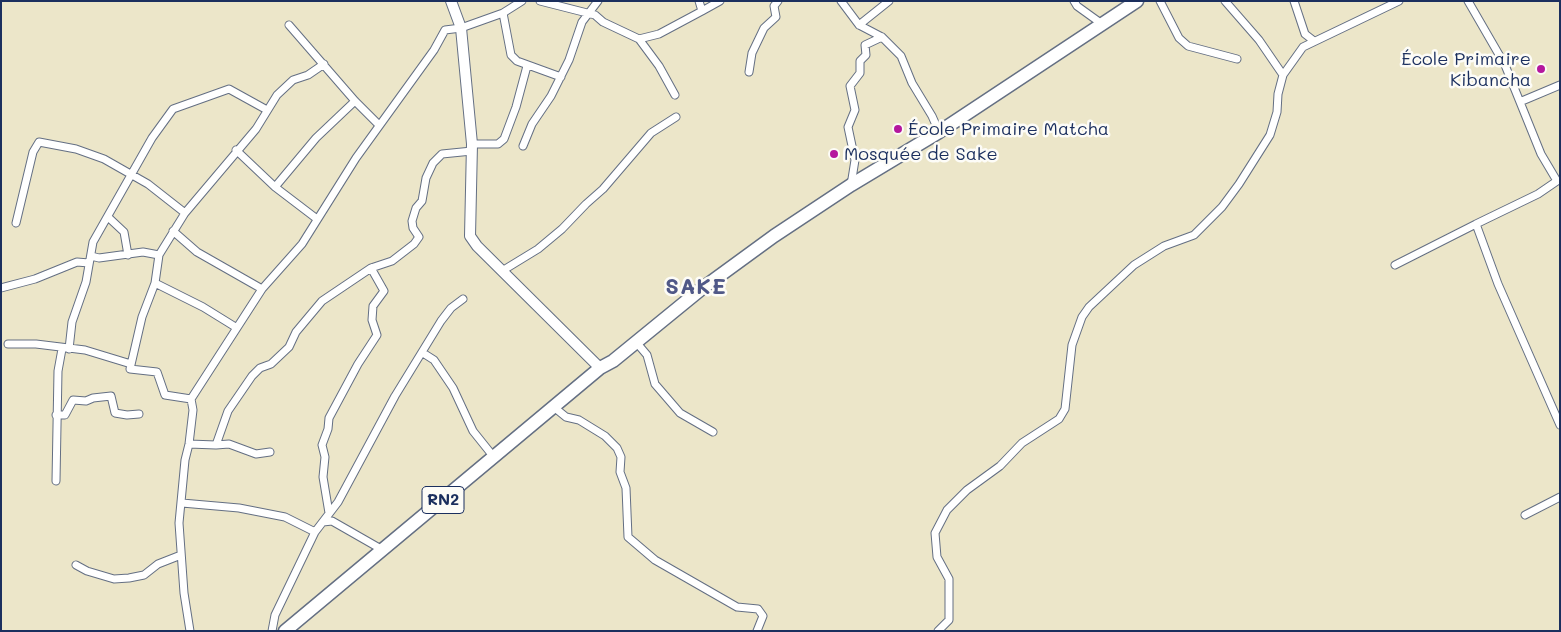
<!DOCTYPE html>
<meta charset="utf-8">
<style>
body{margin:0}
#map{position:relative;width:1561px;height:632px;overflow:hidden;background:#ece6c9;font-family:Mali,sans-serif}
canvas{display:block}
.frame{position:absolute;inset:0;border:2px solid #1b2f5e;pointer-events:none}
</style>
<div id="map">
<canvas width="1561" height="632"></canvas>
<div class="frame"></div>
</div>
<script>
const ctx = document.querySelector('canvas').getContext('2d');
ctx.lineJoin = 'round';
const shape = rows => new Path2D(rows.map(r => 'M' + r).join(''));
function strokePath(path, color, width, dash) { ctx.strokeStyle = color; ctx.lineWidth = width; ctx.lineCap = dash ? 'butt' : 'round'; ctx.setLineDash(dash || []); ctx.stroke(path); }
function drawText(font, color, halo, rows, align = 'center') {
  ctx.font = font + ' Mali,sans-serif'; ctx.lineWidth = 5; ctx.setLineDash([]); ctx.textBaseline = 'middle'; ctx.strokeStyle = halo; ctx.fillStyle = color; for (const [text, x, y, turn = 0] of rows) {
    ctx.save(); ctx.translate(x, y); ctx.rotate((+turn || 0) * Math.PI / 180); ctx.textAlign = isNaN(turn) ? turn : align; if (halo) ctx.strokeText(text, 0, 0); ctx.fillText(text, 0, 0); ctx.restore();
  }
}
const street = shape([
 [540,1,595,15,603,22,639,39,659,66,675,95],
 [841,1,859,25,882,37,901,56,912,83,932,116,939,132],
 [1074,1,1077,6,1102,24],
 [1160,1,1179,38,1188,46,1237,59],
 [1294,1,1305,34,1314,41],
 [1468,1,1505,65,1541,154,1557,181,1538,194,1476,224,1498,284,1560,425],
 [702,11,720,1],
 [503,13,511,55,517,61,561,77],
 [289,25,355,101,379,125],
 [859,25,889,1],
 [639,39,659,34,702,11,699,1],
 [749,72,752,53,764,28,776,17,774,6,778,1],
 [1283,75,1303,47,1399,1],
 [1522,101,1560,85],
 [472,144,498,144,504,139,516,107,527,66],
 [523,146,532,124,551,96,569,60,582,22,598,1],
 [236,150,275,187,317,219],
 [851,185,855,160,848,127,855,110,850,86,860,73,860,61,866,55,865,45,882,37],
 [275,187,316,138,355,101],
 [108,217,124,232,128,255],
 [16,223,33,152,39,142,76,149,104,159,148,184,185,213],
 [173,231,197,252,262,289],
 [91,256,99,258,143,252,159,255],
 [1395,265,1476,224],
 [502,271,538,249,562,229,586,204,603,189,651,133,676,117],
 [155,283,203,307,237,328],
 [1,288,35,279,77,262,89,263],
 [636,342,647,355,655,384,680,413,713,432],
 [8,344,36,344,85,350,131,364],
 [69,349,72,322,86,282,93,242,152,138,173,109,229,89,267,110],
 [423,353,434,360,453,388,473,431,493,456,496,456],
 [191,399,165,395,157,372,130,369,142,317,155,283,159,255,185,213,256,129,277,95,293,80,308,75,324,64],
 [555,408,566,417,579,420,605,436,617,448,621,457,620,472,626,488,628,537,655,560,737,607,758,609,763,616,757,631],
 [56,415,65,415,73,400,86,401,93,398,111,396,115,413,127,415,139,414],
 [189,444,216,445,228,411,252,376,260,368,271,364,289,347,296,332,322,301,371,268,392,261,414,244,419,237,413,228,412,221,416,208,422,201,426,178,433,163,442,154,472,151],
 [216,445,229,444,256,454,270,452],
 [56,481,58,371,62,349],
 [182,503,239,508,285,517,315,532],
 [329,513,323,477,325,457,322,445,328,429,329,418,358,364,377,335,372,320,373,306,384,291,371,268],
 [1525,515,1560,497],
 [323,522,332,521,381,549],
 [76,565,87,571,114,579,129,578,144,575,158,564,181,555],
 [190,631,184,593,179,523,185,460,189,444,193,410,191,399,262,289,302,244,356,158,434,50,445,30,461,28,503,13,522,1],
 [272,631,275,615,315,532,338,502,395,396,441,321,451,308,463,299],
 [938,631,949,620,949,579,937,557,935,533,947,510,967,490,1000,466,1022,443,1059,419,1065,409,1072,345,1082,317,1089,307,1134,265,1164,246,1194,235,1222,207,1239,184,1270,135,1277,112,1278,94,1283,75,1259,40,1225,1]
]);
const secondary = shape([
 [451,1,461,28,472,144,470,236,477,246,600,368]
]);
const highway = shape([
 [285,631,600,368,613,361,700,290,774,236,851,185,939,132,1137,1]
]);
const markers = [
 [1541,69,5,"#b5179e"],
 [898,129,5,"#b5179e"],
 [834,154,5,"#b5179e"]
];
const shields = [
 [443,500,42]
];
const shieldNames = [
 ["RN2",443,500]
];
const poiNames = [
 ["École Primaire",1531,59,"right"],
 ["Kibancha",1531,80,"right"],
 ["École Primaire Matcha",908,129],
 ["Mosquée de Sake",844,154]
];
const districtNames = [
 ["SAKE",696,287]
];
strokePath(street, '#646f83', 9);
strokePath(secondary, '#646f83', 12);
strokePath(highway, '#646f83', 15);
strokePath(street, '#fff', 7);
strokePath(secondary, '#fff', 10);
strokePath(highway, '#fff', 12);
for (const [x, y, r, color] of markers) { const dot = new Path2D(); dot.arc(x, y, r, 0, 2 * Math.PI); ctx.fillStyle = color; ctx.fill(dot); strokePath(dot, '#fdfcf7', 2); }
for (const [x, y, w] of shields) { const box = new Path2D(); box.roundRect(x - w / 2, y - 13.5, w, 27, 4); ctx.fillStyle = '#fdfcf7'; ctx.fill(box); strokePath(box, '#1b2f5e', 1); }
drawText('bold 16px', '#1b2f5e', null, shieldNames);
drawText('18px', '#1b2f5e', '#fdfcf7', poiNames, 'left');
ctx.letterSpacing = '1px';
drawText('bold 22px', '#505887', '#fdfcf7', districtNames);
ctx.letterSpacing = '0px';
</script>
